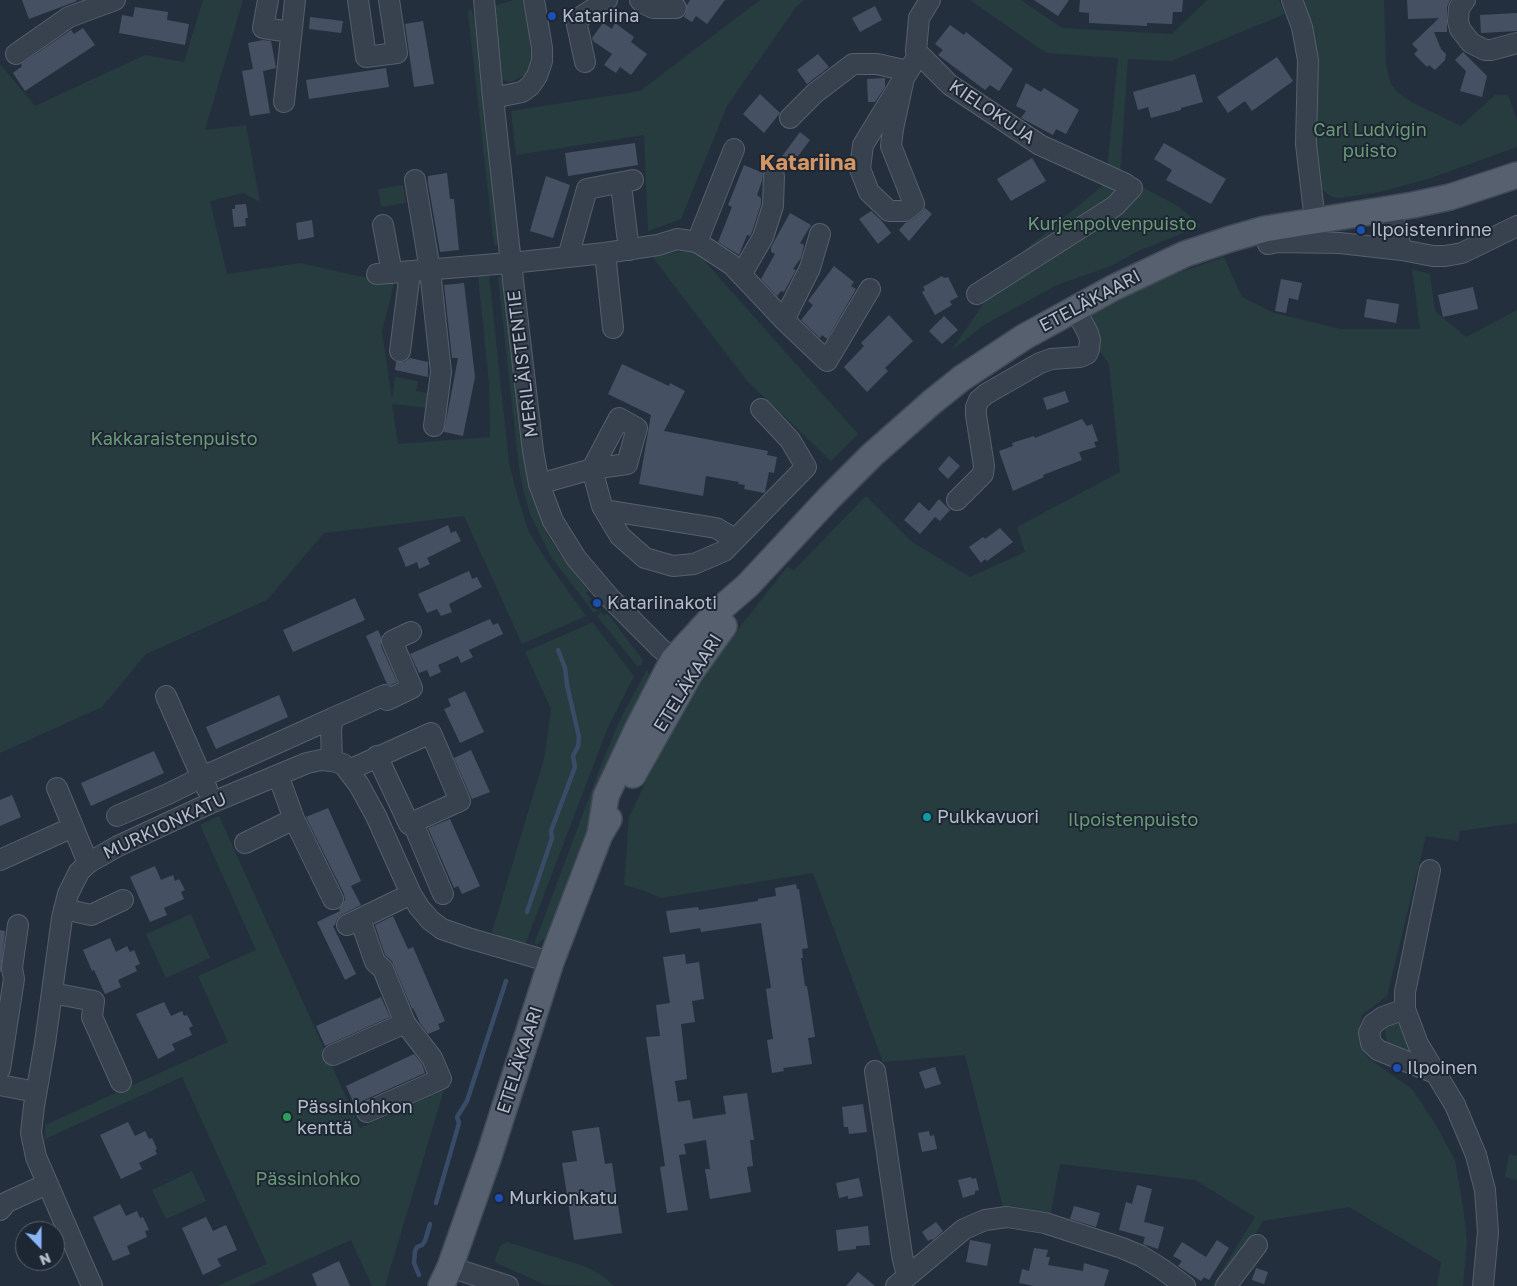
<!DOCTYPE html>
<meta charset="utf-8">
<style>
body{margin:0}
#map{position:relative;width:1517px;height:1286px;overflow:hidden;background:#242f3e;font-family:"Golos Text",sans-serif}
canvas{display:block}
.north{position:absolute;left:15px;top:1221px;width:50px;height:50px;box-sizing:border-box;background:#1d2633;border:1px solid #59626f;border-radius:50%;rotate:158deg;font-size:14px;font-weight:700;line-height:20px;text-align:center;color:#b4bcc9}
.north::after{content:'';display:block;margin:auto;width:18px;height:22px;background:#8ab4f8;clip-path:polygon(50% 0,100% 100%,50% 72%,0 100%)}
</style>
<div id="map">
<canvas width="1517" height="1286"></canvas>
<div class="north">N</div>
</div>
<script>
const ctx = document.querySelector('canvas').getContext('2d');
ctx.lineJoin = 'round';
function fill(path, color) { ctx.fillStyle = color; ctx.fill(path, 'evenodd'); }
const shape = rows => new Path2D(rows.map(r => 'M' + r).join(''));
function strokePath(path, color, width, dash) { ctx.strokeStyle = color; ctx.lineWidth = width; ctx.lineCap = dash ? 'butt' : 'round'; ctx.setLineDash(dash || []); ctx.stroke(path); }
function drawText(font, color, halo, rows, align = 'center') {
  ctx.font = font + ' "Golos Text",sans-serif'; ctx.lineWidth = 4; ctx.setLineDash([]); ctx.textBaseline = 'middle'; ctx.strokeStyle = halo; ctx.fillStyle = color; for (const [text, x, y, turn = 0] of rows) {
    ctx.save(); ctx.translate(x, y); ctx.rotate((+turn || 0) * Math.PI / 180); ctx.textAlign = isNaN(turn) ? turn : align; if (halo) ctx.strokeText(text, 0, 0); ctx.fillText(text, 0, 0); ctx.restore();
  }
}
const green = shape([
 [203,0,243,0,205,130,246,125,260,202,243,193,210,201,227,274,300,263,394,284,382,332,392,399,395,377,418,381,416,391,433,394,429,408,392,404,398,444,490,437,489,383,478,276,486,272,489,274,509,463,518,498,529,532,546,560,586,616,522,644,464,516,324,533,267,600,146,654,102,707,0,753,0,64,35,106,145,55,184,62],
 [513,0,522,0,525,8,529,32,531,60,530,69,525,75,511,82,499,79,491,7],
 [760,0,804,0,796,7,727,106,681,219,648,231,644,135,516,155,511,111,640,91],
 [970,0,1021,0,1062,28,1172,34,1207,0,1279,0,1285,14,1171,61,1128,59,1120,176,1107,170,1118,58,1046,53],
 [1302,0,1384,0,1386,65,1391,84,1397,92,1411,102,1461,126,1495,95,1508,95,1517,120,1517,147,1428,179,1380,192,1339,198,1333,197,1327,194,1322,189,1320,183,1316,146,1313,33,1308,15],
 [471,8,477,28,502,244,494,245,468,12],
 [1107,182,1137,184,1179,207,1201,226,1138,251,1111,266,1057,285,984,325,951,351,1014,259],
 [403,185,406,203,381,207,378,189],
 [695,250,858,434,831,461,747,381,651,255],
 [1224,257,1242,297,1274,313,1341,329,1420,329,1412,269,1430,274,1435,311,1466,337,1517,310,1517,823,1460,831,1458,841,1426,836,1387,996,1362,1015,1359,1033,1365,1052,1368,1058,1413,1090,1436,1125,1455,1160,1463,1206,1467,1241,1463,1286,1437,1286,1441,1262,1349,1207,1263,1221,1223,1286,1212,1286,1255,1217,1195,1180,1060,1164,1050,1217,1004,1211,965,1055,883,1062,813,873,661,898,645,891,624,885,629,817,656,760,683,710,714,660,787,567,794,570,866,496,912,542,970,577,1025,552,1017,527,1120,472,1109,364,1096,346,1089,314,1175,274],
 [499,276,504,282,532,491,547,534,559,553,589,591,586,593,591,599,588,602,595,609,597,607,599,609,594,613,551,557,530,514,524,493,519,468,498,278],
 [601,612,604,616,607,613,643,660,641,665,637,666,597,616],
 [591,623,593,623,634,676,608,727,526,942,521,947,492,932,544,759,551,709,525,652],
 [647,669,649,675,650,685,552,933,536,945,535,942,600,768,618,724],
 [219,816,360,1128,444,1090,385,1286,372,1286,351,1240,249,1286,217,1286,267,1264,182,1077,45,1139,45,1125,228,1042,198,976,256,950,200,825],
 [191,914,210,958,166,978,146,934],
 [1396,1022,1400,1023,1416,1057,1390,1044,1387,1041,1385,1034,1386,1027],
 [1509,1154,1517,1156,1517,1180,1505,1177],
 [192,1171,206,1201,166,1219,152,1190],
 [507,1242,587,1267,603,1276,614,1286,546,1285,496,1263,495,1259,500,1246]
]);
const stream = shape([
 [527,912,552,838,551,831,575,767,573,756,578,746,579,737,567,685,565,668,558,650],
 [436,1203,459,1123,457,1117,467,1101,506,981],
 [419,1275,414,1263,415,1251,417,1247,422,1245,425,1241,430,1224]
]);
const building = shape([
 [22,0,76,0,77,1,29,19],
 [690,0,725,0,707,24,696,16,692,22,684,17,686,13,687,5],
 [1034,0,1069,0,1058,16],
 [1080,0,1183,0,1182,12,1173,12,1172,24,1147,23,1147,26,1089,23,1089,13,1079,12],
 [1407,0,1450,0,1447,7,1447,32,1434,32,1441,49,1446,54,1445,60,1435,70,1429,65,1427,67,1414,54,1418,50,1412,44,1439,18,1408,19],
 [875,6,882,20,860,32,852,18],
 [135,7,168,12,167,20,189,24,185,45,119,33,122,15,133,17],
 [1517,13,1517,31,1481,33,1480,15],
 [310,17,343,21,341,33,309,29],
 [423,21,434,84,414,87,405,24],
 [603,23,612,29,615,23,634,37,631,42,647,54,631,75,620,67,616,73,604,65,612,54,593,41,592,38],
 [950,25,964,35,966,32,1013,69,999,91,990,85,985,90,938,55,943,50,935,44],
 [83,28,95,45,25,91,13,73,22,66,21,64,71,30,74,34],
 [263,40,271,41,276,68,263,71,270,113,250,116,242,71,253,69,248,43],
 [1463,52,1487,76,1482,97,1460,91,1466,71,1455,60],
 [818,54,829,67,807,84,797,70],
 [1277,57,1293,81,1252,111,1245,101,1228,113,1217,97],
 [386,68,389,87,309,99,306,80],
 [1195,74,1203,102,1181,108,1181,110,1151,118,1148,107,1138,110,1133,92],
 [885,78,885,87,875,102,868,102,867,79],
 [1026,83,1041,92,1044,88,1079,110,1066,134,1056,129,1053,135,1021,118,1026,111,1016,106],
 [760,94,780,113,764,133,743,114],
 [800,132,810,140,787,171,777,163],
 [635,143,638,165,568,176,565,153],
 [1164,143,1226,179,1211,204,1166,180,1172,170,1154,159],
 [1032,158,1046,181,1011,201,997,179],
 [744,165,763,173,762,181,757,195,761,198,761,204,752,232,750,236,747,235,739,255,718,242,732,207,728,205],
 [447,173,450,199,454,199,459,250,440,252,428,183,428,176],
 [546,176,570,185,553,238,530,231],
 [246,204,248,218,245,218,246,226,234,227,232,209,235,209,235,205],
 [925,208,932,214,909,241,899,230,905,223,912,220,921,213],
 [871,211,881,220,891,233,878,244,859,219],
 [790,213,811,225,800,243,804,245,801,258,793,269,796,270,784,292,781,291,777,296,761,279,775,254,771,252,771,247],
 [312,220,314,237,298,240,296,223],
 [834,266,854,282,851,286,856,289,827,339,822,335,820,338,801,320,813,305,808,301],
 [942,276,944,278,948,277,958,297,950,301,952,305,935,315,922,292,925,290,923,287],
 [1281,279,1302,283,1298,300,1289,298,1286,313,1275,311],
 [464,283,475,377,463,436,444,432,458,358,452,358,444,285],
 [1473,287,1478,309,1443,317,1438,295],
 [1367,299,1399,304,1396,323,1364,317],
 [889,315,913,341,885,368,888,371,867,392,844,367,864,346,861,343],
 [944,316,958,330,942,344,929,331],
 [410,358,428,362,428,377,395,370,396,362,404,362],
 [622,364,669,386,670,383,685,391,664,431,768,451,767,455,777,457,774,473,769,472,765,492,764,493,744,489,745,485,738,484,739,482,706,476,703,496,639,484,651,415,608,394],
 [1065,391,1069,402,1047,410,1043,398],
 [1082,419,1087,426,1092,424,1098,441,1094,442,1096,447,1079,452,1082,460,1043,475,1044,477,1013,491,999,451,1013,446,1012,443,1034,436,1035,438],
 [949,456,960,466,948,479,938,469],
 [939,499,950,510,940,521,935,517,920,534,904,520,919,502,929,511],
 [448,525,451,533,456,531,461,541,427,558,430,564,419,569,417,562,406,567,398,548],
 [1000,528,1013,542,987,561,985,559,981,563,969,547,983,537,985,539],
 [469,571,472,579,477,577,482,587,449,604,452,612,441,616,437,609,427,613,418,594],
 [355,598,365,620,293,652,283,630],
 [490,619,493,625,498,623,503,634,469,650,473,657,461,663,458,656,438,665,441,672,430,677,427,670,419,673,410,654],
 [378,630,381,637,381,646,397,682,391,685,387,684,366,636],
 [465,691,484,732,460,743,444,709,451,706,448,699],
 [279,695,288,717,216,749,206,727],
 [471,750,490,792,472,799,454,758],
 [154,751,164,773,91,806,81,783],
 [12,795,21,817,0,826,0,800],
 [328,808,361,881,351,886,361,905,341,915,337,919,335,925,333,926,356,974,345,980,317,922,340,911,339,909,345,900,344,894,306,817],
 [450,819,480,886,462,894,458,886,454,888,428,828],
 [155,866,161,880,173,875,175,881,179,879,185,890,181,892,184,899,164,908,167,915,150,922,130,877],
 [796,884,797,889,799,889,808,948,802,949,803,958,801,958,805,986,807,986,815,1037,808,1038,812,1064,783,1068,784,1071,772,1073,767,1040,773,1039,766,989,771,988,761,923,701,932,700,928,670,933,666,911,698,907,699,910,758,901,758,899,776,896,775,888],
 [393,916,408,949,413,947,445,1021,438,1024,440,1029,428,1034,420,1023,413,1008,412,1009,392,961,385,955,375,925],
 [0,930,5,931,1,972,0,972],
 [110,938,116,952,127,946,130,952,134,950,140,964,135,966,137,971,118,980,121,987,105,994,94,970,92,971,83,950],
 [685,954,686,964,699,962,704,999,692,1001,695,1022,681,1024,687,1079,675,1081,678,1102,690,1100,693,1119,726,1114,723,1096,747,1093,754,1140,750,1140,753,1166,747,1167,751,1192,710,1199,705,1169,710,1169,706,1140,684,1144,686,1154,679,1155,688,1210,667,1213,660,1167,665,1166,646,1037,660,1036,656,1005,670,1003,663,957],
 [381,997,390,1017,325,1046,316,1026],
 [164,1002,171,1016,182,1011,184,1016,187,1015,193,1026,189,1028,192,1035,172,1044,175,1050,158,1059,136,1014],
 [414,1054,422,1064,425,1073,362,1101,356,1108,346,1086],
 [935,1067,941,1084,925,1089,919,1072],
 [863,1104,867,1132,849,1134,848,1127,844,1127,842,1107],
 [128,1122,135,1136,145,1131,149,1139,152,1138,157,1149,155,1150,157,1154,139,1163,142,1169,121,1179,100,1135],
 [599,1127,605,1164,612,1163,622,1233,574,1240,562,1163,577,1161,572,1131],
 [929,1131,930,1136,934,1135,937,1149,922,1152,918,1133],
 [971,1177,972,1179,976,1178,979,1190,975,1191,975,1194,963,1198,958,1180],
 [859,1178,863,1196,848,1199,848,1196,839,1198,836,1183],
 [1137,1185,1152,1189,1144,1222,1164,1227,1158,1249,1143,1244,1145,1237,1119,1230,1126,1202,1132,1204],
 [120,1204,126,1216,137,1211,140,1218,143,1217,149,1230,145,1231,147,1237,127,1246,130,1254,113,1261,93,1217],
 [1074,1206,1100,1213,1096,1227,1070,1219],
 [206,1217,213,1231,226,1225,237,1250,217,1259,221,1266,203,1275,182,1228],
 [936,1222,943,1231,933,1240,932,1239,928,1241,922,1232],
 [868,1226,870,1245,856,1246,856,1249,838,1251,836,1230],
 [970,1240,991,1244,987,1266,966,1262],
 [1217,1240,1229,1248,1209,1280,1204,1277,1201,1281,1178,1266,1182,1261,1173,1256,1182,1242,1206,1257],
 [1034,1248,1048,1250,1046,1257,1050,1257,1048,1265,1083,1271,1084,1263,1109,1270,1104,1286,1034,1286,1019,1283,1022,1269,1029,1271],
 [339,1261,350,1286,317,1286,312,1274],
 [1256,1268,1268,1272,1264,1284,1252,1280],
 [858,1272,875,1286,846,1286]
]);
const minor = shape([
 [268,0,263,28,291,32],
 [358,0,366,57,397,53,389,0],
 [484,0,493,98,511,263,533,451,539,484,553,521,576,558,609,597,660,648,685,668],
 [640,0,643,3,653,8,676,8],
 [930,0,919,18,916,51,950,85,1040,145,1126,184],
 [1292,0,1302,27,1308,60,1306,144,1315,221],
 [1465,0,1459,8,1458,21,1460,29,1471,43,1485,50,1491,50,1517,43],
 [16,54,69,17,115,0],
 [585,62,576,20,607,0],
 [904,78,893,129,891,146,914,204,905,211,889,211,869,192,860,169,863,145,904,78,919,54],
 [493,98,522,92,530,86,537,76,542,61,542,48,534,0],
 [284,102,295,0],
 [790,118,815,93,853,64,877,64,908,71],
 [415,180,430,270,441,372,434,426],
 [622,193,629,250],
 [1390,209,1402,250,1433,256,1445,256,1462,253,1517,226],
 [383,225,392,273],
 [1265,229,1268,244,1278,242,1340,243,1402,250],
 [697,242,734,149],
 [605,253,613,328],
 [568,257,587,189,633,180],
 [377,274,520,262,605,253,658,245,677,239,697,242,732,265,784,320,827,361,870,289],
 [741,275,763,237,773,206,774,176],
 [977,294,1115,206,1132,188],
 [784,320,810,268,820,234],
 [400,351,410,272],
 [539,484,592,469,627,464,637,428,619,418,592,469,602,506,620,536,645,558,673,566,694,564,724,551,806,467,790,440,761,409],
 [957,500,983,474,984,466,976,415,976,407,979,400,986,394,1040,363,1051,359,1080,357,1087,354,1089,349,1090,340,1088,333,1075,309],
 [605,510,716,528,735,539],
 [166,696,207,789],
 [377,756,409,824,415,828,443,894],
 [332,761,331,729,333,718,385,695,387,700,412,688,392,641,411,632],
 [349,770,431,733,460,801,409,824],
 [57,788,88,863],
 [117,816,168,794,202,777,333,718],
 [294,819,333,899],
 [245,843,294,819,278,775],
 [0,860,73,827],
 [1430,870,1405,992,1405,1009,1418,1044,1455,1105,1476,1155,1485,1190,1488,1232,1483,1286],
 [64,909,91,915,123,900],
 [360,919,375,962,383,969,405,1023,432,1058,441,1079,367,1112],
 [347,925,411,894],
 [52,993,94,1001,92,1017,121,1082],
 [1405,1009,1383,1017,1373,1024,1369,1033,1371,1043,1378,1050,1435,1073],
 [333,1055,405,1023],
 [0,1069,14,979,12,968,18,925],
 [875,1071,902,1255,905,1268,909,1273],
 [0,1085,36,1092],
 [0,1210,7,1202,47,1184],
 [450,1267,508,1286],
 [92,1286,36,1157,31,1133,34,1106,45,1043,62,918,68,894,79,872,88,863,118,846,213,802,307,763,321,760,332,761,343,764,359,785,376,816,411,894,419,907,430,920,442,929,468,938,551,962],
 [896,1286,964,1229,985,1220,1007,1217,1045,1223,1122,1248,1141,1256,1162,1269,1185,1286],
 [1226,1286,1257,1245]
]);
const major = shape([
 [633,775,691,672,724,626],
 [600,834,606,796,637,730,673,660,717,612,748,585,829,498,872,455,932,402,962,378,1024,337,1113,288,1185,254,1230,239,1265,229,1413,205,1450,197,1517,175],
 [441,1286,450,1267,489,1156,551,962,600,834,609,819]
]);
const markers = [
 [552,16,5,"#1a4fb4"],
 [1361,230,5,"#1a4fb4"],
 [597,603,5,"#1a4fb4"],
 [927,817,5,"#0f9aa8"],
 [1397,1068,5,"#1a4fb4"],
 [287,1117,5,"#2e9e5b"],
 [499,1198,5,"#1a4fb4"]
];
const poiNames = [
 ["Katariina",562,16],
 ["Ilpoistenrinne",1371,230],
 ["Katariinakoti",607,603],
 ["Pulkkavuori",937,817],
 ["Ilpoinen",1407,1068],
 ["Pässinlohkon",297,1107],
 ["kenttä",297,1128],
 ["Murkionkatu",509,1198]
];
const streetNames = [
 ["KIELOKUJA",992,112,34],
 ["ETELÄKAARI",1090,301,-28],
 ["MERILÄISTENTIE",523,364,-97],
 ["ETELÄKAARI",688,683,-58],
 ["MURKIONKATU",165,826,-25],
 ["ETELÄKAARI",520,1060,-72]
];
const parkNames = [
 ["Carl Ludvigin",1370,130],
 ["puisto",1370,151],
 ["Kurjenpolvenpuisto",1112,224],
 ["Kakkaraistenpuisto",174,439],
 ["Ilpoistenpuisto",1133,820],
 ["Pässinlohko",308,1179]
];
const districtNames = [
 ["Katariina",808,163]
];
fill(green, '#263c3f');
strokePath(stream, '#394c67', 4.5);
fill(building, '#455162');
strokePath(minor, '#565f6c', 22);
strokePath(major, '#414a57', 28);
strokePath(minor, '#38414e', 20);
strokePath(major, '#56606e', 25);
for (const [x, y, r, color] of markers) { const dot = new Path2D(); dot.arc(x, y, r, 0, 2 * Math.PI); ctx.fillStyle = color; ctx.fill(dot); strokePath(dot, '#1d2633', 2); }
drawText('18px', '#b4bcc9', '#1d2633', poiNames, 'left');
drawText('18px', '#b4bcc9', '#1d2633', streetNames);
drawText('18px', '#6b9a76', '#1d2633', parkNames);
drawText('bold 22px', '#d59563', '#1d2633', districtNames);
</script>
